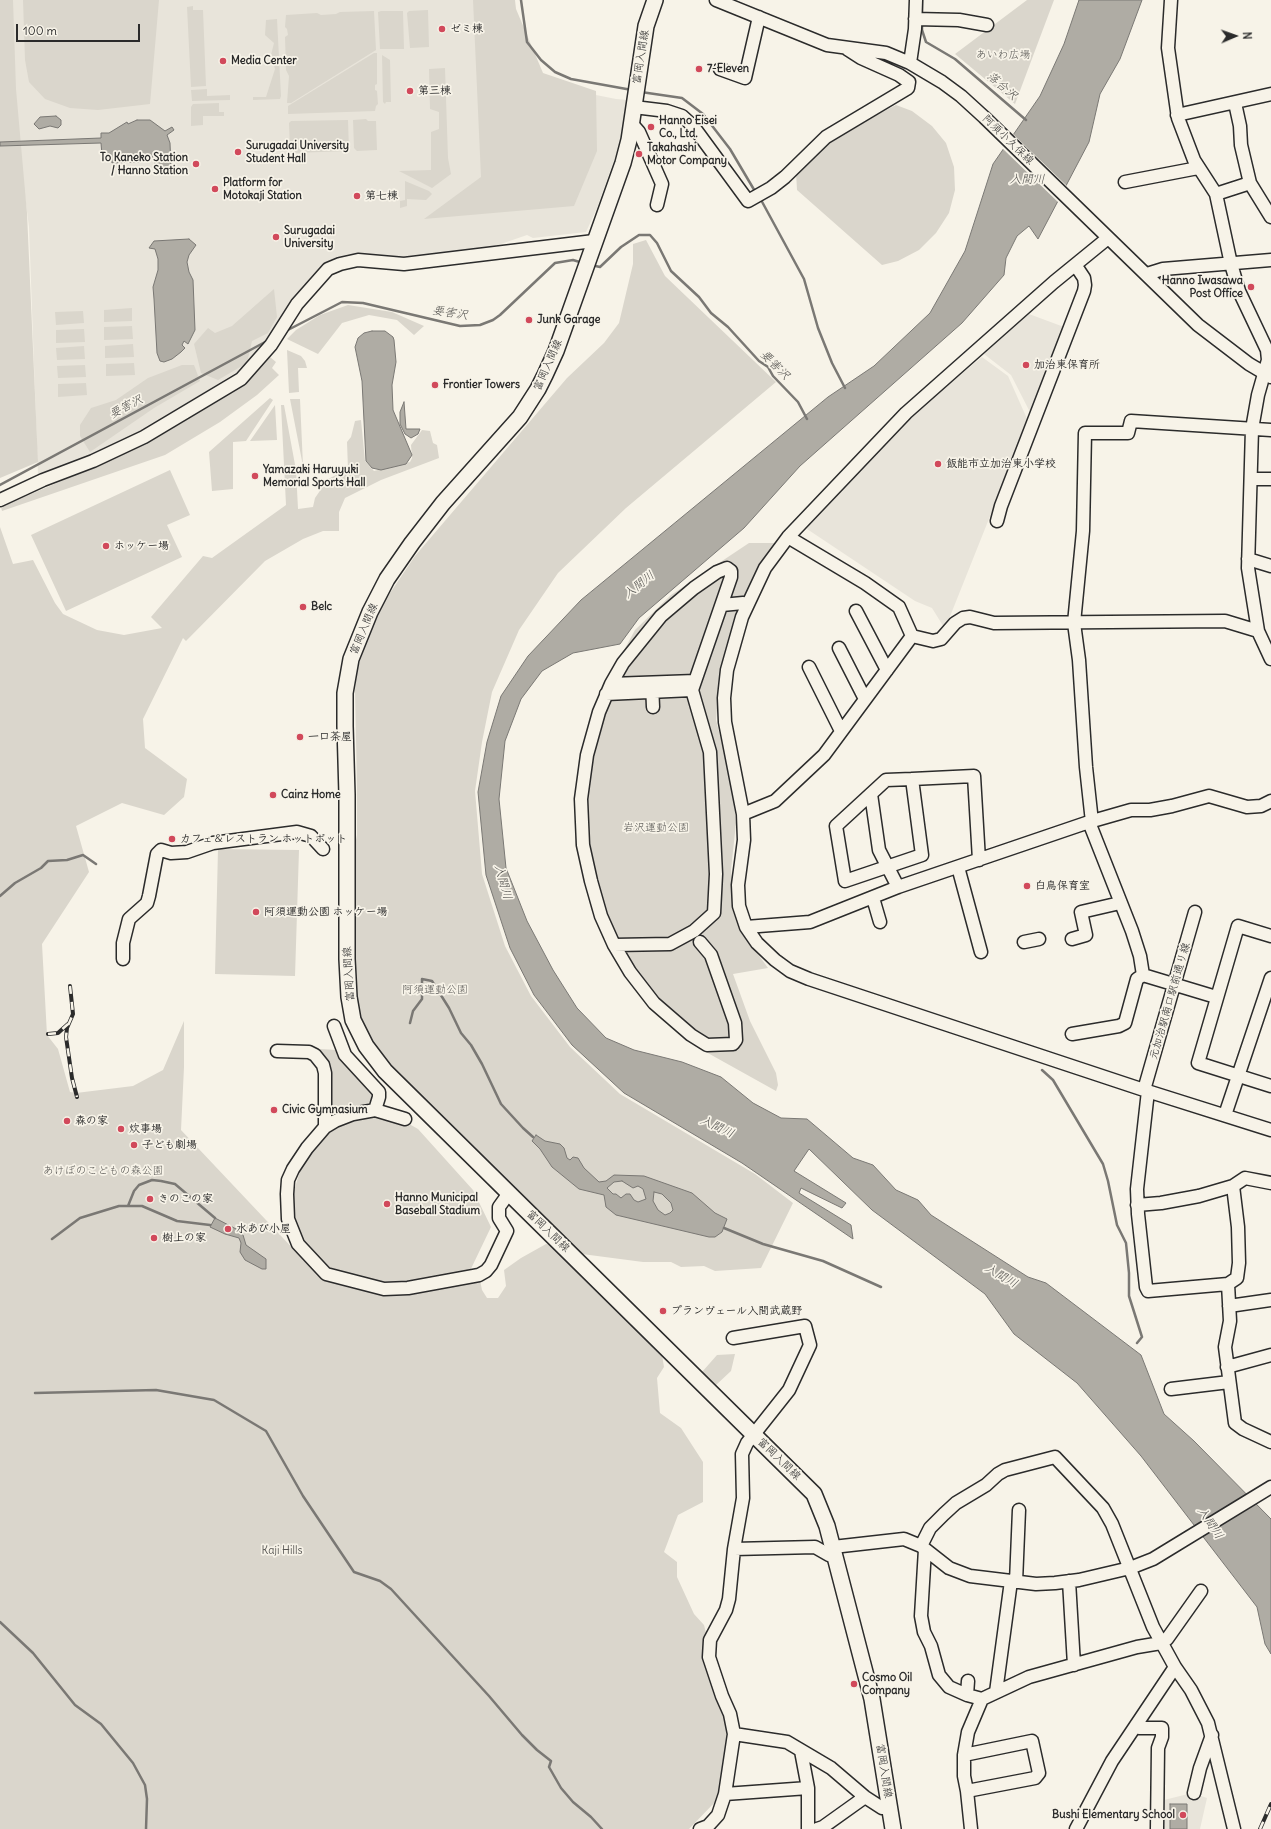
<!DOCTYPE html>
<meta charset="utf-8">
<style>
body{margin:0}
#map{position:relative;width:1271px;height:1829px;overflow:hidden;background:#f7f3e8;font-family:Delius,sans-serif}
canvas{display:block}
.north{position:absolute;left:1215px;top:16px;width:40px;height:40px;-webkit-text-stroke:3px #f7f3e8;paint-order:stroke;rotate:88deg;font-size:11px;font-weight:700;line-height:16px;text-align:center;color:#2b2b2b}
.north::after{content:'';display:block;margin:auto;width:14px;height:18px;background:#2b2b2b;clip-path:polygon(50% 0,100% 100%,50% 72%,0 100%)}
.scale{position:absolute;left:16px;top:24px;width:124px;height:18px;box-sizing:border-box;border:2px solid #2b2b2b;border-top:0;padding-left:5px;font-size:12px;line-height:14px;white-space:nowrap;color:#2b2b2b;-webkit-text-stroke:3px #f7f3e8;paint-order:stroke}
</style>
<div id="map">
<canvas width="1271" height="1829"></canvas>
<div class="north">N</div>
<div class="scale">100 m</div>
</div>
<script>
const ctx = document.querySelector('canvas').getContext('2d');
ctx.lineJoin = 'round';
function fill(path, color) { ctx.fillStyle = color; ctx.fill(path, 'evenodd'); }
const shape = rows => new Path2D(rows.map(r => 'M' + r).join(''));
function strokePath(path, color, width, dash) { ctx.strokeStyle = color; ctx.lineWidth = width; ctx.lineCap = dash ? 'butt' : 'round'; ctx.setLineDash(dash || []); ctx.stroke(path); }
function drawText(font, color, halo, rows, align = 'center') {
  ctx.font = font + ' Delius,"Klee One",sans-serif'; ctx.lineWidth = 3.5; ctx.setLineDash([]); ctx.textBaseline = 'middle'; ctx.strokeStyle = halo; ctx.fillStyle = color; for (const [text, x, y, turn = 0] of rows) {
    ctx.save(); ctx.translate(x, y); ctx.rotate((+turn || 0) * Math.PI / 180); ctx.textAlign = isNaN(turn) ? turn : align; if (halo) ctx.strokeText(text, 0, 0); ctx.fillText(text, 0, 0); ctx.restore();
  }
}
const built = shape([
 [8,0,506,0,518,54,551,86,616,99,628,100,624,124,618,149,597,208,586,232,533,238,527,235,498,245,417,258,398,258,359,254,349,254,335,258,325,264,312,276,277,323,259,351,237,372,148,427,105,449,38,475,29,227,12,95],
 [1029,314,1064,327,1033,418,1011,375,984,354],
 [982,357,1008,376,1028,421,945,629,932,608,915,601,807,529,810,522,910,417],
 [1192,1793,1207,1798,1200,1829,1162,1829,1164,1800]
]);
const green = shape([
 [0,0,13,0,16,89,27,213,38,462,0,478],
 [23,0,159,0,150,104,98,110,70,108,45,99,29,82,25,60],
 [473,0,515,0,516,9,543,73,596,91,597,151,574,206,424,219,481,177],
 [1027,0,1054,0,1015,104,955,54],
 [193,6,193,10,203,10,206,86,191,87,187,7],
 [428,10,429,47,410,48,407,13,409,11],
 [374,11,376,50,291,103,287,103,289,76,286,70,285,37,288,35,287,29,285,27,286,15,317,13,321,15,336,14,340,12],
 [381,11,403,11,404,49,380,49,378,12],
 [277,19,281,96,280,99,253,100,253,97,266,97,275,69,271,55,274,43,265,35,266,20],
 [374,53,377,53,377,84,375,85,375,90,377,91,378,104,376,106,375,111,288,114,288,106],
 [382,55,390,60,391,102,386,102,385,104,383,102],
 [445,68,448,158,451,174,432,188,399,171,431,170,431,132,439,129,439,112,430,109,429,69],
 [207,89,207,96,230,95,230,100,192,101,191,90],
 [219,103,219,112,224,112,224,116,203,116,203,125,191,126,191,107,193,104],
 [896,105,912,111,932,126,946,143,954,167,955,190,949,213,936,233,919,250,898,261,882,265,797,190,796,172,829,140],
 [366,119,368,121,376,121,377,150,357,151,354,148,353,120],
 [348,120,349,151,293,153,290,149,289,123,291,121],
 [405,181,429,191,432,194,426,200,407,199,407,206,400,208,400,201,405,200],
 [646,240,665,276,776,382,626,508,558,573,519,630,492,692,482,742,475,791,482,874,505,946,531,996,570,1047,620,1094,755,1174,793,1203,761,1268,715,1271,704,1266,681,1267,671,1262,643,1262,582,1254,422,1098,390,1064,360,1027,352,997,353,855,357,835,357,788,355,690,357,670,368,637,386,599,415,556,567,378,604,343,619,323,633,264,633,244],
 [274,289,277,317,268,333,252,341,247,363,218,380,201,373,194,344,208,328,215,333,232,326],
 [348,305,392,312,424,326,414,335,397,320,369,315,342,323,318,354,287,339,296,330,320,315],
 [132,308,132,321,104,322,104,310],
 [83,311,84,323,56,325,55,312],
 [132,326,133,339,104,340,104,327],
 [84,329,85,342,56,343,56,330],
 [133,344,134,357,105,358,105,346],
 [84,346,85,359,57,360,56,348],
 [287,350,301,356,305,361,307,368,298,368,299,392,289,393],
 [270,357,276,362,272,368,279,375,257,395,220,422,165,455,2,511,1,507,122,455,193,415,249,379],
 [134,363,135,375,106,376,106,364],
 [85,365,86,377,58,378,57,366],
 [182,365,194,365,200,381,154,408,90,452,80,436,80,425,91,408,116,400,148,378],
 [86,383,87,395,58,397,58,384],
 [270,398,273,400,246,441,233,442,233,489,212,491,209,452],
 [290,399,300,399,303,466],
 [275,405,277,440,250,441],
 [281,405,284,405,296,470,298,509,313,507,315,498,328,479,348,469,347,442,351,437,355,421,361,420,365,461,374,471,410,462,412,458,411,445,422,430,430,431,433,443,437,445,439,458,381,480,345,498,339,512,339,531,323,531,303,539,265,561,186,641,183,638,143,719,145,748,187,779,184,797,164,815,122,803,76,826,89,872,42,944,47,1035,58,1049,70,1092,76,1093,133,1086,163,1070,184,1021,184,1067,181,1130,316,1273,412,1292,480,1280,482,1290,487,1298,498,1298,506,1286,504,1270,521,1258,546,1244,555,1245,660,1343,664,1367,657,1378,660,1413,681,1428,703,1462,703,1502,678,1515,664,1552,677,1562,677,1577,694,1614,704,1625,730,1731,717,1800,689,1829,0,1829,0,527,13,564,33,560,55,603,63,614,97,630,124,635,162,628,151,617,203,556,212,558,286,505],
 [170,470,190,515,167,525,182,557,66,611,31,535],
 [749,543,775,543,755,577,731,631,720,676,716,720,732,783,736,823,731,870,735,914,739,928,768,968,733,974,750,1021,776,1073,778,1085,776,1091,706,1052,666,1021,633,986,612,955,591,909,575,843,584,739,612,672,635,630,671,595],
 [218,849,299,850,295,976,215,974],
 [320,1049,337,1050,373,1091,375,1100,333,1118,329,1114],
 [376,1116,402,1120,418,1129,473,1190,491,1227,468,1275,383,1286,323,1267,310,1254,295,1225,294,1215,293,1194,301,1168,318,1142,338,1126,348,1121],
 [735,1354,731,1371,716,1385,702,1372,717,1355]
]);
const water = shape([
 [1079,0,1142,0,1120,59,1100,94,1089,142,1038,239,1029,226,1017,236,1006,258,1004,275,962,323,800,466,744,528,639,618,620,644,573,653,542,671,521,699,505,741,499,799,506,868,527,921,553,970,577,1008,606,1038,634,1050,682,1062,721,1077,753,1103,781,1118,807,1119,853,1158,873,1165,896,1190,918,1200,931,1215,1028,1277,1046,1283,1141,1355,1164,1414,1194,1441,1271,1519,1271,1654,1265,1644,1257,1607,1141,1456,1077,1383,1014,1334,985,1294,872,1210,809,1149,794,1171,846,1203,842,1208,801,1188,799,1193,851,1225,853,1239,742,1163,624,1093,572,1045,534,995,510,948,486,875,478,792,487,742,501,696,528,656,581,600,828,397,874,366,930,313,965,251,993,164,1040,96,1064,44,1079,0],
 [56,116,61,120,61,125,58,128,50,126,39,129,34,124,40,117,56,116],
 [137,120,150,120,165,131,172,127,174,130,167,135,170,143,171,169,155,170,155,157,140,157,140,162,112,163,111,154,102,155,101,143,0,146,0,142,101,138,101,133,109,133,127,122,128,124,137,120],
 [189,239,196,245,189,255,187,262,189,272,193,280,195,330,188,344,184,341,182,345,185,348,181,352,172,359,164,362,160,361,157,353,154,299,153,287,158,270,158,259,155,249,149,248,154,241,189,239],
 [372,331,385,331,393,337,394,340,396,362,392,385,393,410,412,455,406,464,381,470,372,468,366,461,362,381,355,347,358,338,364,333,372,331],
 [404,402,406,429,420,429,418,434,411,438,405,434,400,424,400,412,404,402],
 [536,1135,545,1141,560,1144,564,1148,567,1158,570,1160,573,1157,578,1158,584,1168,599,1182,606,1181,614,1175,644,1176,692,1193,715,1213,727,1219,722,1232,715,1237,709,1237,616,1215,606,1207,604,1195,579,1189,552,1167,540,1149,532,1141,536,1135],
 [622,1181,633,1188,638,1186,643,1189,646,1199,638,1202,634,1200,630,1194,626,1194,621,1198,616,1194,613,1194,607,1188,614,1182,622,1181],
 [654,1192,662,1194,671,1203,673,1210,670,1213,665,1215,658,1210,653,1201,654,1192],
 [215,1218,238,1230,243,1235,246,1245,266,1259,266,1269,262,1269,245,1260,240,1252,241,1243,239,1238,225,1234,210,1227,215,1218],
 [1170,1804,1187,1804,1187,1829,1170,1829,1170,1804]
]);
const pier = shape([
 [1012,133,1068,187,1059,203,1002,148]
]);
const stream = shape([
 [521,0,527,42,541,60,555,72,571,79,632,90],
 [922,15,922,0],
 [922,22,922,30,926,42,955,59,1026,120],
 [641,92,682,98,703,114,730,149,756,193],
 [760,198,804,279,818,328,832,363,845,388],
 [591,265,600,267,621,247,639,235,650,235,657,243,671,271,699,297,711,313,728,327,759,361,768,367,773,376,798,402,807,419],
 [284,332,342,302,363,303,460,326,480,325,493,320,500,315,555,263,573,260,583,263],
 [0,485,267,341],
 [0,896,15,883,41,868,48,861,67,860,83,855,96,864],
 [410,1023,413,1011,422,999,422,979,432,981,449,1008,461,1033,471,1045,482,1064,501,1104,523,1128,533,1137],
 [1042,1070,1053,1080,1103,1164,1108,1181,1117,1225,1126,1243,1129,1273,1129,1296,1142,1337,1137,1343],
 [128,1206,134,1191,139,1185,152,1180,161,1181,175,1184,215,1218],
 [724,1228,763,1244,823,1261,881,1287],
 [52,1239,80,1218,119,1206,142,1206,177,1221,210,1225],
 [35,1393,156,1390,214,1400,266,1431,303,1496,354,1572,380,1581,391,1589,489,1696,522,1735,537,1750,551,1761,549,1767,561,1788,573,1802,591,1817,602,1829],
 [0,1622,33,1653,75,1705,101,1724,133,1763,145,1785,147,1799,146,1829]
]);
const minor = shape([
 [716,0,827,45,886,53,910,63,942,82,961,96,984,117,1198,325,1249,364,1271,377],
 [1171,0,1168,48,1178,118,1194,160,1216,194,1231,264,1239,291,1267,350,1268,360,1258,395,1252,429,1248,568,1258,631,1271,659],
 [915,19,959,20,987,25],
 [910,63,915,29,916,0],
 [720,69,745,78,759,17],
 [634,107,667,111,682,116,693,126,748,201,771,188,785,177,826,137,908,88,909,82,899,75,861,58,847,49],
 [1177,115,1271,94],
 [632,124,639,132,662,184,657,205],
 [1125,182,1198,168],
 [1250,183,1271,217],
 [1216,194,1250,183,1241,145,1240,126,1235,103],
 [1108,238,1054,282,906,413,788,537,765,568,742,617,727,670,724,698,725,722,743,814,744,840,738,885,739,906,746,927,757,943,775,960,790,971,809,979,1144,1090,1271,1130],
 [1147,274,1163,269,1271,260],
 [1251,479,1271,479],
 [0,500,43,480,93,461,144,437,241,379,271,345,297,304,328,269,340,264,358,260,404,264,594,241],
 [997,521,1001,506,1084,291,1085,285,1084,278,1076,266],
 [788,537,865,583,899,607,912,636,933,641,941,639,955,623,963,618,970,617,994,623,1225,621,1258,631],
 [1248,559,1271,566],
 [722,605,743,603],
 [856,611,887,670],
 [839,648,865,699],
 [809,667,841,731],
 [611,684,695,681],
 [652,684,653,707],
 [606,694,692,690],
 [912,779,922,855,845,881,836,826,886,780,912,779,974,776,979,860],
 [871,794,879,850,898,887],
 [743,814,775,801,824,755,912,636],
 [1089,822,1132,931,1140,956,1143,975],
 [1092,822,1086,767,1079,660,1074,623,1083,531,1085,433,1128,433,1131,421,1271,430],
 [958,867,981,952],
 [873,898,880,922],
 [746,927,810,922,898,887,1089,822,1131,810,1150,810,1172,806,1209,796,1247,807,1261,806,1271,801],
 [1271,936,1238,926,1198,1063,1271,1086],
 [1072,939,1086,935,1081,912,1120,903],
 [1024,942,1039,939],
 [614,945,670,944,694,931,714,913,716,874,710,752,692,690,731,577,731,571,727,568,717,572,694,588,661,616,623,663,611,684,599,712,587,755,581,799,583,845,591,881,601,916,614,945,630,972,654,1003,691,1035,707,1045,733,1044,736,1040,735,1023,711,955,700,942],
 [123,959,123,943,129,919,147,903,149,896,157,854,161,850,171,853,187,852,213,843,297,832,311,836,323,849],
 [334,1026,345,1055,379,1092,379,1097,375,1110],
 [1072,1034,1119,1026,1125,1023,1137,979,1143,975,1216,997],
 [277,1051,309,1052,315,1055,323,1065,325,1073,325,1127],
 [1144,1090,1195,912],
 [1148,1091,1137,1189,1138,1214,1146,1287,1148,1291,1228,1284,1230,1321,1225,1347,1235,1423,1243,1429,1271,1442],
 [1225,1115,1271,978],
 [405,1119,375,1110,353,1114,335,1121,325,1127,307,1148,293,1169,288,1180,287,1194,288,1219,298,1244,326,1274,384,1289,408,1288,479,1275,486,1271,491,1265,507,1231,499,1218,499,1207,509,1193],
 [1137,1205,1161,1203,1199,1196,1233,1186],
 [1228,1284,1237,1278,1239,1263,1238,1227,1233,1186,1245,1178,1271,1183],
 [1229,1306,1271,1300],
 [1227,1367,1271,1355],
 [1171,1389,1229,1382],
 [921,1546,930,1528,944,1514,956,1503,986,1485,998,1474,1005,1470,1055,1457,1103,1508,1112,1524,1153,1627,1175,1667,1191,1690,1208,1723,1234,1829],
 [833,1547,904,1539,921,1546,949,1568,970,1576,1036,1584,1055,1583,1079,1580,1130,1568,1153,1559,1271,1487],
 [734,1549,815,1547,829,1555,835,1556],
 [925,1549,921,1616,924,1632,931,1646,939,1675,949,1687,967,1695],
 [1069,1581,1074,1665],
 [1016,1582,1019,1510],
 [968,1681,967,1695,982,1699,1029,1677,1137,1647,1161,1643,1167,1639,1201,1591],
 [996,1692,1011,1581],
 [1136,1725,1139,1728,1162,1728,1162,1737,1158,1748,1157,1829],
 [734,1734,787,1742,831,1768,865,1797,882,1808,890,1807],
 [801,1751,808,1788,808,1829],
 [964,1755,1032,1741,1039,1773,1035,1778,967,1791],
 [1194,1793,1200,1768,1212,1735],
 [725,1794,808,1788],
 [700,1829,708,1826,718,1815,725,1794,734,1734,730,1714,722,1696,709,1657,710,1640,726,1610,729,1599,734,1549,743,1498,742,1454,747,1443,789,1390,810,1345,805,1326,733,1338],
 [817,1829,823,1827,865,1797],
 [971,1829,967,1791,964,1776,964,1755,968,1732,982,1699],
 [1076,1829,1112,1761,1175,1667]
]);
const major = shape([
 [655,0,646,26,629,140,623,163,556,351,545,375,538,389,520,417,443,503,412,543,387,579,370,612,351,659,345,693,345,726,347,795,347,959,349,997,353,1020,366,1046,385,1071,814,1494,827,1526,872,1699,893,1829]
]);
const rail = shape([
 [70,986,73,1014,67,1028,66,1037,72,1078,77,1097],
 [48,1034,58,1033,68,1024],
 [1260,1829,1271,1804]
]);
const markers = [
 [442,29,4,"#d1495b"],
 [223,61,4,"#d1495b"],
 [699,69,4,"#d1495b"],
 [410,91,4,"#d1495b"],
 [651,127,4,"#d1495b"],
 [238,152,4,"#d1495b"],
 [639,154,4,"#d1495b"],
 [196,164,4,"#d1495b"],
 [215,189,4,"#d1495b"],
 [357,196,4,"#d1495b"],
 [276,237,4,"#d1495b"],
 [1251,287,4,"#d1495b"],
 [529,320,4,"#d1495b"],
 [1026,365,4,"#d1495b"],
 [435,385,4,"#d1495b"],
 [938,464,4,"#d1495b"],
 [255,476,4,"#d1495b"],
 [106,546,4,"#d1495b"],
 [303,607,4,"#d1495b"],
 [300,737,4,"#d1495b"],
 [273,795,4,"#d1495b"],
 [172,839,4,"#d1495b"],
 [1027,886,4,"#d1495b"],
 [256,912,4,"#d1495b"],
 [274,1110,4,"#d1495b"],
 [67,1121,4,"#d1495b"],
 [121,1129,4,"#d1495b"],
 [134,1145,4,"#d1495b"],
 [150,1199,4,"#d1495b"],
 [387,1204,4,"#d1495b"],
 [228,1229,4,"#d1495b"],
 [154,1238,4,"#d1495b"],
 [663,1311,4,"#d1495b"],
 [854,1684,4,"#d1495b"],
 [1183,1815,4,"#d1495b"]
];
const poiNames = [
 ["ゼミ棟",450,29],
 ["Media Center",231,61],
 ["7-Eleven",707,69],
 ["第三棟",418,91],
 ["Hanno Eisei",659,121],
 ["Co., Ltd.",659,134],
 ["Surugadai University",246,146],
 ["Student Hall",246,159],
 ["Takahashi",647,148],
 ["Motor Company",647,161],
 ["To Kaneko Station",188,158,"right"],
 ["/ Hanno Station",188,171,"right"],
 ["Platform for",223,183],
 ["Motokaji Station",223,196],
 ["第七棟",365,196],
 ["Surugadai",284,231],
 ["University",284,244],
 ["Hanno Iwasawa",1243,281,"right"],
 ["Post Office",1243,294,"right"],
 ["Junk Garage",537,320],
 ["加治東保育所",1034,365],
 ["Frontier Towers",443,385],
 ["飯能市立加治東小学校",946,464],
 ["Yamazaki Haruyuki",263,470],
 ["Memorial Sports Hall",263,483],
 ["ホッケー場",114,546],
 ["Belc",311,607],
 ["一口茶屋",308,737],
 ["Cainz Home",281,795],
 ["カフェ＆レストラン ホットポット",180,839],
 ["白鳥保育室",1035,886],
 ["阿須運動公園 ホッケー場",264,912],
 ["Civic Gymnasium",282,1110],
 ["森の家",75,1121],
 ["炊事場",129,1129],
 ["子ども劇場",142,1145],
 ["Hanno Municipal",395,1198],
 ["Baseball Stadium",395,1211],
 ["きのこの家",158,1199],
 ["水あび小屋",236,1229],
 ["樹上の家",162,1238],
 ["プランヴェール入間武蔵野",671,1311],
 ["Cosmo Oil",862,1678],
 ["Company",862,1691],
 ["Bushi Elementary School",1175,1815,"right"]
];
const parkNames = [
 ["あいわ広場",1003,55],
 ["岩沢運動公園",656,828],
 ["阿須運動公園",435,990],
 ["あけぼのこどもの森公園",103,1171],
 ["Kaji Hills",282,1551]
];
const streetNames = [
 ["富岡入間線",641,57,-81],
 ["阿須小久保線",1008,140,44],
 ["富岡入間線",548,365,-66],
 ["富岡入間線",364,629,-67],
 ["富岡入間線",349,974,-94],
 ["元加治駅南口駅前通り線",1170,1001,-74],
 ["富岡入間線",548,1231,44],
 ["富岡入間線",779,1459,44],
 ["富岡入間線",884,1771,81]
];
const waterNames = [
 ["落合沢",1002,86,41],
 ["入間川",1027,180],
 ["要害沢",450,313,9],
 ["要害沢",775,365,45],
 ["要害沢",126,407,-28],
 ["入間川",639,585,-39],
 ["入間川",503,882,74],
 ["入間川",717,1127,25],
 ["入間川",1001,1276,30],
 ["入間川",1210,1523,56]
];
fill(built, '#e8e4da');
fill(green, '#dad6cc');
fill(water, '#afaca4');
strokePath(water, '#7a7874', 1);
fill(pier, '#f7f3e8');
strokePath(stream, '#7a7874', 2.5);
strokePath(minor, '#2b2b2b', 15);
strokePath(major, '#2b2b2b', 18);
strokePath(minor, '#f7f3e8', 12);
strokePath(major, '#f7f3e8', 15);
strokePath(rail, '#2b2b2b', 4);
strokePath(rail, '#f7f3e8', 2.5, [8]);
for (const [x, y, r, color] of markers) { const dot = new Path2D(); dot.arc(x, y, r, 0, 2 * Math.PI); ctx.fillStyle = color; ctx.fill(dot); strokePath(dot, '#f7f3e8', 1.5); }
drawText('bold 11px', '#2b2b2b', '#f7f3e8', poiNames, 'left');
drawText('11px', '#575653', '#f7f3e8', parkNames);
drawText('11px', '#2b2b2b', '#f7f3e8', streetNames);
drawText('italic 12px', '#53524f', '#f7f3e8', waterNames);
</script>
